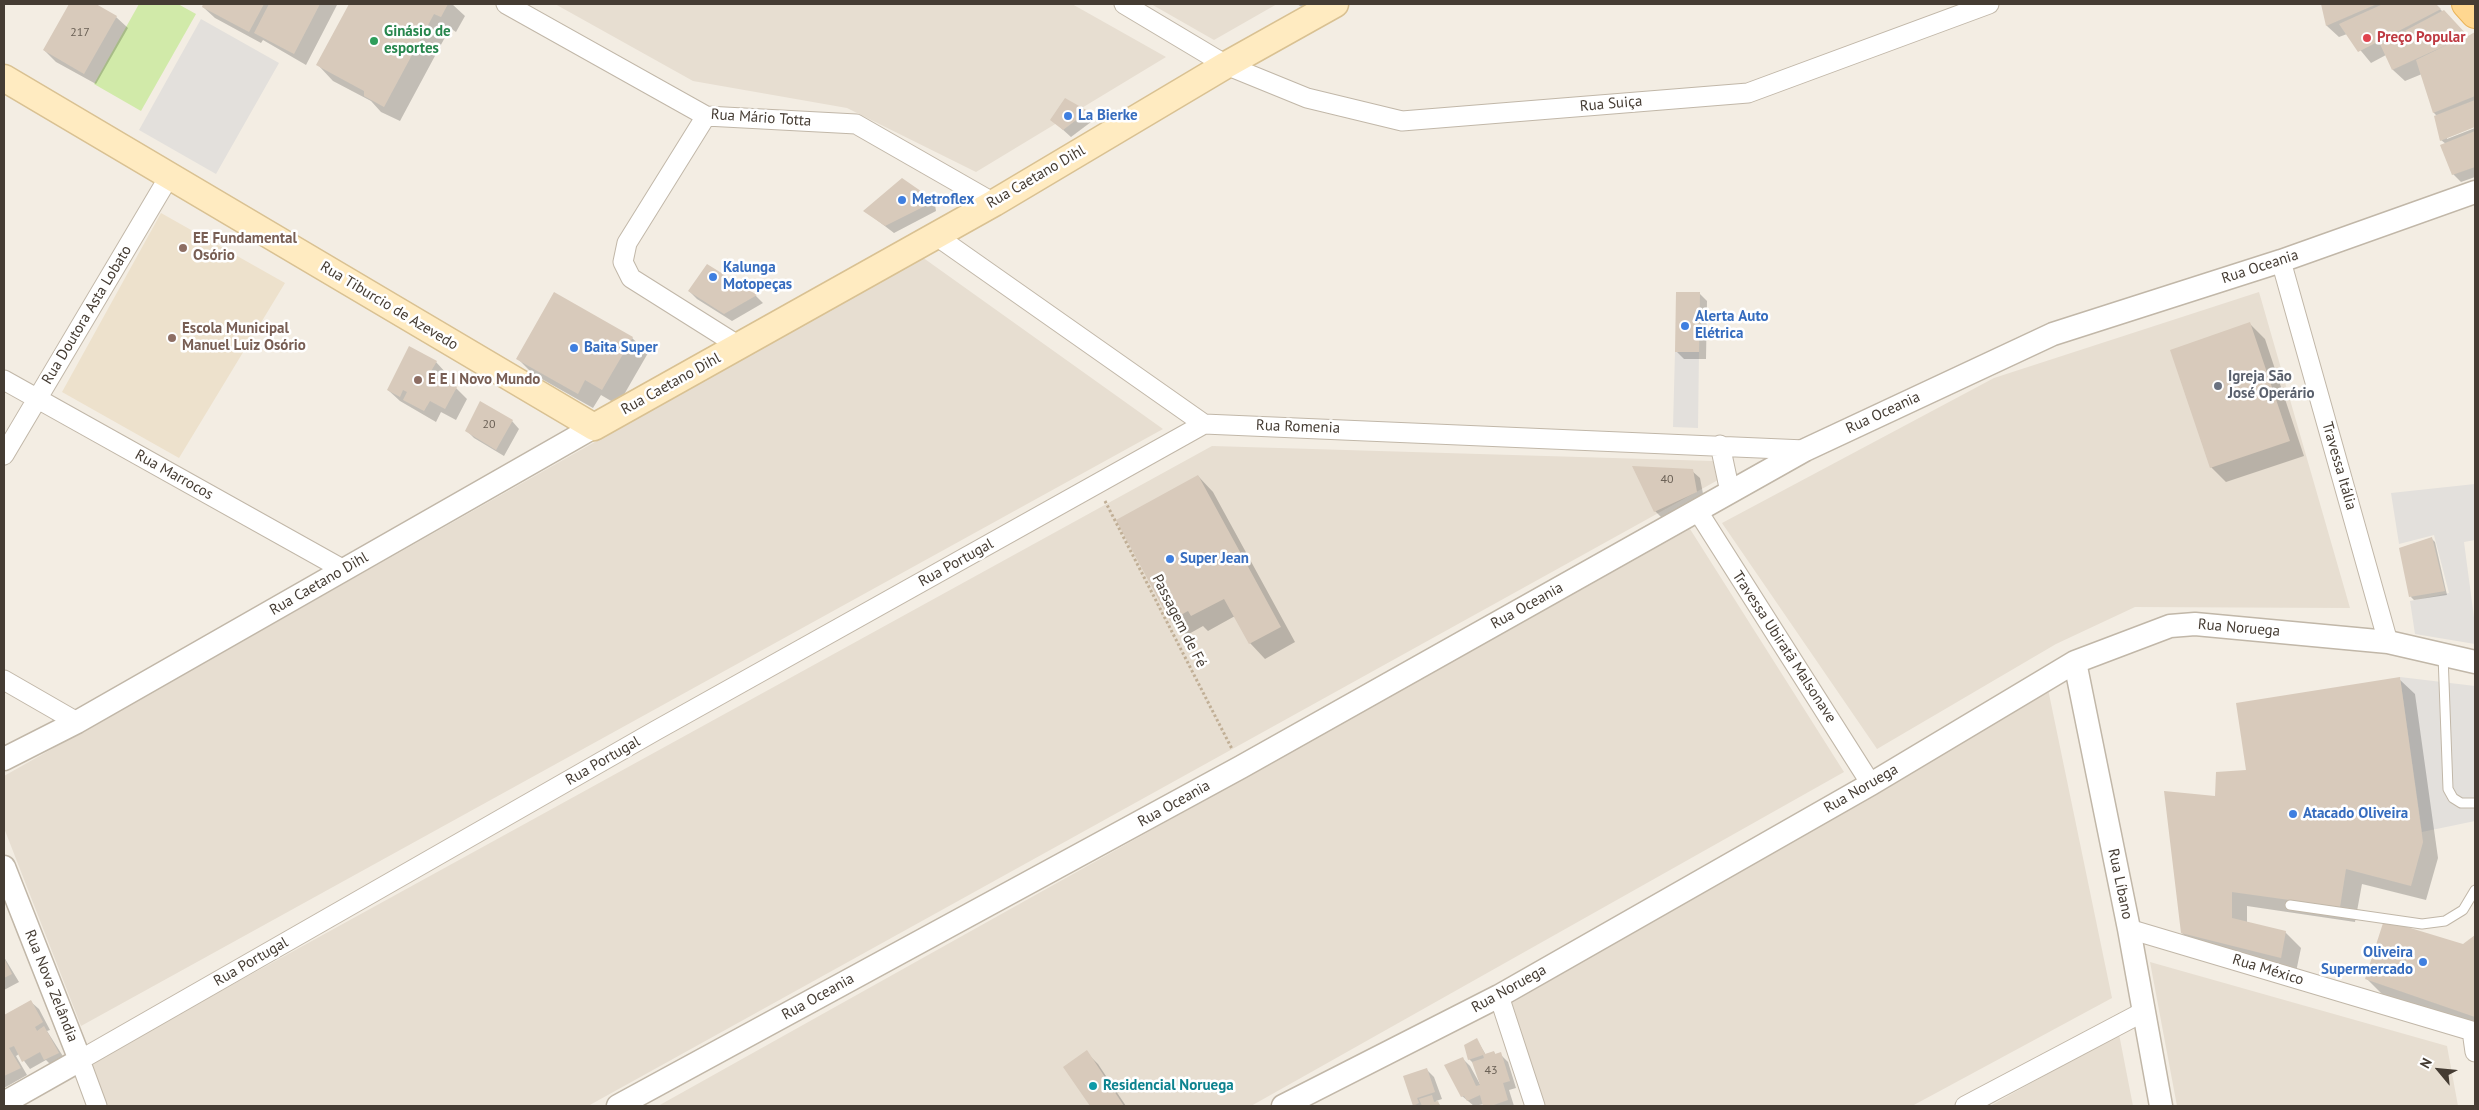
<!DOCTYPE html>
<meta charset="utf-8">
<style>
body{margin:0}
#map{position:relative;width:2479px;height:1110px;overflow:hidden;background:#f3ede3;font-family:"PT Sans",sans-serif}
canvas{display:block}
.frame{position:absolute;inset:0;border:5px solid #453c33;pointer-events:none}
.north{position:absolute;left:2414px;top:1045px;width:50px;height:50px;-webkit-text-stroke:4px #fff;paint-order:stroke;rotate:298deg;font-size:14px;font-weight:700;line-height:20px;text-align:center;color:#453c33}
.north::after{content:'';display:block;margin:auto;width:18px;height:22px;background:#453c33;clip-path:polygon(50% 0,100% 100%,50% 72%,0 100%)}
</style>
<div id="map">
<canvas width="2479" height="1110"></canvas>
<div class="frame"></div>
<div class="north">N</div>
</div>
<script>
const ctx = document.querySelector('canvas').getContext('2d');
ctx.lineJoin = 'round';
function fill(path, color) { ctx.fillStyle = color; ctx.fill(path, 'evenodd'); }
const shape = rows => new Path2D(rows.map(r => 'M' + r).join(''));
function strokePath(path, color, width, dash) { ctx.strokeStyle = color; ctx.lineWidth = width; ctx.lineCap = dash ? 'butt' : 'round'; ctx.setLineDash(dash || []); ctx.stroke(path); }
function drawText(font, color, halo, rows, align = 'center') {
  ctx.font = font + ' "PT Sans",sans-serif'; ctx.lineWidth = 5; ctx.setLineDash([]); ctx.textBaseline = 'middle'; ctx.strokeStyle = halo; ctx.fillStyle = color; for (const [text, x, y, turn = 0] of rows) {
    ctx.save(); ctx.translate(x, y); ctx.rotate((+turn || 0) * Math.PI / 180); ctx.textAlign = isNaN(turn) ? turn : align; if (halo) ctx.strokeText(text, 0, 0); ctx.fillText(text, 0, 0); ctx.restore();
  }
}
const residential = shape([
 [555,4,1072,4,1166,57,976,172,847,108,693,81],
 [1151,4,1277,4,1214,40],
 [922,257,1163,429,81,1026,4,828,4,776],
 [2259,292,2350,608,2135,607,2056,644,1877,749,1722,523,1994,378],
 [1212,446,1713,461,1718,480,588,1106,106,1106,88,1064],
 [1690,529,1844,772,1251,1106,658,1106],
 [2048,689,2112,998,1912,1106,1544,1106,1512,1003],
 [2150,962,2447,1046,2458,1106,2177,1106],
 [2119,1034,2133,1106,1990,1106]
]);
const education = shape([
 [161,213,285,283,179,458,62,392]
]);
const green = shape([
 [139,4,178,4,196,14,141,111,94,84]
]);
const parking = shape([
 [201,19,279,63,216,174,139,130],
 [1675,352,1699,352,1698,428,1673,427],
 [2475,484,2475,540,2464,542,2475,625,2475,644,2415,634,2410,601,2449,593,2434,535,2399,544,2391,493],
 [2400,677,2475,686,2475,821,2422,832]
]);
const shadow = shape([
 [71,4,93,4,116,17,128,28,96,84,56,62,44,50],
 [205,4,340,4,337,5,306,65,263,40,261,43,215,18,203,7],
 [350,4,452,4,465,16,456,32,450,28,400,121,381,112,371,101,333,81,318,65],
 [1297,4,1309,4,1303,8],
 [2322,4,2435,4,2468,37,2475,33,2475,126,2447,137,2447,139,2475,128,2475,177,2461,182,2453,174,2446,144,2441,140,2437,116,2434,113,2422,74,2405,81,2393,70,2386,55,2371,63,2347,34,2339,37,2327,26],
 [1065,100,1088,112,1095,119,1071,137,1052,120],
 [927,197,935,205,936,211,894,233,865,211],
 [707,265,756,296,763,303,732,321,697,299,689,291],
 [1699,293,1707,301,1706,359,1684,359,1676,351],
 [2250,324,2265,339,2304,456,2226,482,2211,467],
 [632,338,648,353,618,405,601,395,593,408,533,374,517,358],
 [436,362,447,374,443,381,456,388,467,399,456,420,441,412,436,422,400,401,388,390],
 [512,421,519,429,504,456,474,438,466,430],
 [1634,467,1692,471,1700,478,1704,499,1663,519,1655,511],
 [1198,476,1213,492,1295,642,1265,659,1250,643,1235,616,1208,631,1203,626,1187,635,1171,620],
 [2432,539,2435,542,2447,595,2414,600,2411,597],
 [2399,679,2415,694,2438,858,2426,900,2362,884,2355,922,2247,906,2247,923,2285,932,2301,948,2296,972,2197,948,2182,933,2216,797],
 [2475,937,2475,1026,2382,994,2367,979,2463,946],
 [4,957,19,982,4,990],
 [31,1002,39,1009,50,1030,47,1031,66,1061,53,1067,46,1060,30,1069,19,1054,16,1056,27,1075,4,1088,4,1017],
 [1477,1040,1486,1055,1494,1052,1496,1055,1500,1054,1508,1062,1516,1088,1509,1090,1514,1106,1485,1106,1484,1104,1474,1106,1462,1096,1462,1058,1470,1066,1481,1086,1473,1063,1469,1059],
 [1086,1052,1098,1064,1126,1106,1091,1106,1065,1067],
 [1427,1070,1434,1077,1442,1099,1436,1101,1441,1106,1414,1105]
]);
const building = shape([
 [69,4,96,4,117,16,84,74,43,50],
 [203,4,264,4,249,32,202,7],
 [269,4,320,4,294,54,254,33],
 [349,4,448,4,441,17,434,14,384,107,364,96,364,91,316,65],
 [2321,4,2377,4,2326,26],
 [2383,4,2436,4,2441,9,2358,52,2339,24],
 [2444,10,2468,36,2475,32,2475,96,2433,113,2416,60,2455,41,2392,70,2380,44],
 [1065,98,1088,111,1063,130,1050,120],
 [2475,100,2475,127,2440,141,2434,116],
 [2475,131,2475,167,2452,175,2440,145],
 [902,178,928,196,929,204,885,226,863,211],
 [707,264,757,295,724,314,688,291],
 [554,292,633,337,602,390,585,380,578,394,516,359],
 [1676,292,1700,292,1699,352,1675,352],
 [2250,322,2290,441,2210,468,2170,350],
 [409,346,437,361,430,373,457,387,445,409,430,401,424,411,403,400,407,392,403,390,400,397,387,390],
 [480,401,513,420,496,450,465,431],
 [1632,466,1693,469,1697,492,1654,512],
 [1198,475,1281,627,1249,644,1224,599,1191,616,1188,611,1170,621,1116,520],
 [2432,537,2445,591,2409,597,2399,548],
 [2400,677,2423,842,2411,886,2346,869,2340,907,2232,892,2232,918,2286,931,2281,958,2181,933,2164,791,2215,796,2216,772,2246,770,2236,703],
 [2384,920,2463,944,2475,935,2475,1017,2365,979],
 [4,958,12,974,4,978],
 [31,1000,43,1022,35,1027,37,1031,44,1026,59,1053,44,1060,40,1052,22,1062,14,1046,9,1048,21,1068,4,1076,4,1015],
 [1477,1038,1485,1054,1494,1051,1495,1054,1501,1052,1510,1081,1503,1083,1508,1100,1491,1106,1483,1106,1480,1095,1467,1101,1464,1096,1461,1097,1444,1065,1463,1057,1476,1086,1480,1085,1472,1062,1484,1058,1483,1055,1468,1060,1464,1045],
 [1087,1050,1124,1106,1090,1106,1063,1067],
 [1427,1068,1435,1092,1417,1098,1419,1103,1413,1106,1403,1076],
 [1432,1095,1434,1102,1438,1101,1440,1106,1422,1106,1419,1099]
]);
const path = shape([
 [1105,501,1232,749]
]);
const service = shape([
 [2443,655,2448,789,2453,798,2461,803,2475,803],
 [2290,905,2422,924,2445,921,2463,910,2475,890]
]);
const minor = shape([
 [506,4,706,116,856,124,994,203],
 [1124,4,1226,65,1307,98,1402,121,1748,93,1989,4],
 [706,116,627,243,623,262,631,278,739,346],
 [935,235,1204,424,1805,450],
 [2281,261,2388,642],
 [4,380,344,570],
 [1720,445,1730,492],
 [4,455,170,175],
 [1697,510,1871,784],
 [4,680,77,722],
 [2129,929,2472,1031,2475,1052],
 [1499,996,1535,1106],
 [97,1106,80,1060,655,731,1204,424],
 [1965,1106,2143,1012]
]);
const tertiary = shape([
 [2075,662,2129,929,2161,1106],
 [4,759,77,722,594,427],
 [4,867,80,1060,4,1103],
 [618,1106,1241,767,1805,450,2053,334,2281,261,2475,192],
 [1283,1106,1499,996,1871,784,2075,662,2170,626,2195,624,2388,642,2475,662]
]);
const secondary = shape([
 [4,78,594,427,994,203,1226,65,1335,4]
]);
const primary = shape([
 [2466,4,2475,14]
]);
const markers = [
 [2367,38,5,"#e0444e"],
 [374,41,5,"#2e9e5b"],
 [1068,116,5,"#3f7fe0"],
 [902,200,5,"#3f7fe0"],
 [183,248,5,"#8d6e63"],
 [713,277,5,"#3f7fe0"],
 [1685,326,5,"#3f7fe0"],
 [172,338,5,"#8d6e63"],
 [574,348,5,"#3f7fe0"],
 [418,380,5,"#8d6e63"],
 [2218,386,5,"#6b7280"],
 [1170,559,5,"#3f7fe0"],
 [2293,814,5,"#3f7fe0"],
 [2423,962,5,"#3f7fe0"],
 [1093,1086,5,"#0f9aa8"]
];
const numberNames = [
 ["217",80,33],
 ["20",489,425],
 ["40",1667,480],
 ["43",1491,1071]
];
const leisureNames = [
 ["Ginásio de",384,32],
 ["esportes",384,49]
];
const healthNames = [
 ["Preço Popular",2377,38]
];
const streetNames = [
 ["Rua Suiça",1611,104,-5],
 ["Rua Mário Totta",761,118,4],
 ["Rua Caetano Dihl",1036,177,-30],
 ["Rua Oceania",2260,267,-18],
 ["Rua Tiburcio de Azevedo",389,306,31],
 ["Rua Doutora Asta Lobato",87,315,-59],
 ["Rua Caetano Dihl",671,384,-29],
 ["Rua Oceania",1883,413,-25],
 ["Rua Romenia",1298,427,2],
 ["Travessa Itália",2339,466,74],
 ["Rua Marrocos",174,475,29],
 ["Rua Portugal",956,563,-29],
 ["Rua Caetano Dihl",319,584,-30],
 ["Rua Oceania",1527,606,-29],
 ["Passagem de Fé",1179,621,63],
 ["Rua Noruega",2239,628,5],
 ["Travessa Ubiratã Malsonave",1784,647,57],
 ["Rua Portugal",603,761,-30],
 ["Rua Noruega",1861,789,-30],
 ["Rua Oceania",1174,804,-29],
 ["Rua Líbano",2120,884,78],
 ["Rua Portugal",251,962,-30],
 ["Rua México",2268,970,17],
 ["Rua Nova Zelândia",51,986,68],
 ["Rua Noruega",1509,989,-29],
 ["Rua Oceania",818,997,-29]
];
const shopNames = [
 ["La Bierke",1078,116],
 ["Metroflex",912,200],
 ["Kalunga",723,268],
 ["Motopeças",723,285],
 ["Alerta Auto",1695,317],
 ["Elétrica",1695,334],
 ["Baita Super",584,348],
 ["Super Jean",1180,559],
 ["Atacado Oliveira",2303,814],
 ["Oliveira",2413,953,"right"],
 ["Supermercado",2413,970,"right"]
];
const educationNames = [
 ["EE Fundamental",193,239],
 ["Osório",193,256],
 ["Escola Municipal",182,329],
 ["Manuel Luiz Osório",182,346],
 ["E E I Novo Mundo",428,380]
];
const worshipNames = [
 ["Igreja São",2228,377],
 ["José Operário",2228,394]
];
const cultureNames = [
 ["Residencial Noruega",1103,1086]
];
fill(residential, '#e7ded1');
fill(education, '#ede1cc');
fill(green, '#d1eaa9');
fill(parking, '#e3e0dc');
fill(shadow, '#0003');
fill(building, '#d8cabb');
strokePath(service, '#c1b7a8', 11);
strokePath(minor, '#c1b7a8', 21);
strokePath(tertiary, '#c1b7a8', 25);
strokePath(secondary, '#d9c192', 29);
strokePath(primary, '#eab459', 30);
strokePath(path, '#c1af96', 3, [2.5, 2.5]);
strokePath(service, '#fff', 9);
strokePath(minor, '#fff', 19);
strokePath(tertiary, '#fff', 22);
strokePath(secondary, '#ffebc1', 26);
strokePath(primary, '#ffd790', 28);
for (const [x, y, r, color] of markers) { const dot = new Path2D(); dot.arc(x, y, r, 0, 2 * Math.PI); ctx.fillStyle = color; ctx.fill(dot); strokePath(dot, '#fff', 2); }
drawText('12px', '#6a6055', null, numberNames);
drawText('bold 15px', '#27864d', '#fff', leisureNames, 'left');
drawText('bold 15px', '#be3a42', '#fff', healthNames, 'left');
drawText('15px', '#453c33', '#fff', streetNames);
drawText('bold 15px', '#366cbe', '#fff', shopNames, 'left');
drawText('bold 15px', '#785e54', '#fff', educationNames, 'left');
drawText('bold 15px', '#5b616d', '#fff', worshipNames, 'left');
drawText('bold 15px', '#0d838f', '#fff', cultureNames, 'left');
</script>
